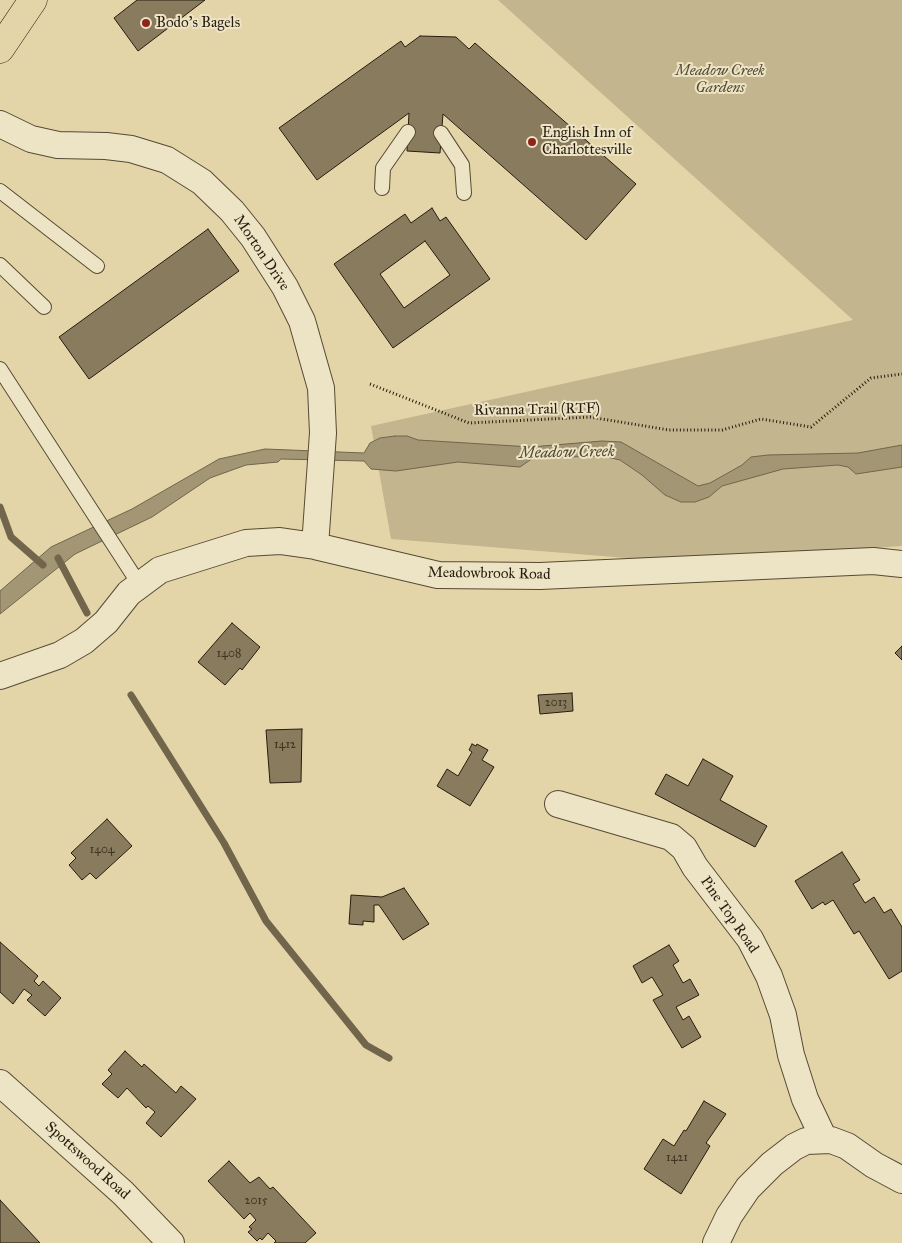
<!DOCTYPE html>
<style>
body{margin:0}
canvas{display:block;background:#e3d5a8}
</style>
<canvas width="902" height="1243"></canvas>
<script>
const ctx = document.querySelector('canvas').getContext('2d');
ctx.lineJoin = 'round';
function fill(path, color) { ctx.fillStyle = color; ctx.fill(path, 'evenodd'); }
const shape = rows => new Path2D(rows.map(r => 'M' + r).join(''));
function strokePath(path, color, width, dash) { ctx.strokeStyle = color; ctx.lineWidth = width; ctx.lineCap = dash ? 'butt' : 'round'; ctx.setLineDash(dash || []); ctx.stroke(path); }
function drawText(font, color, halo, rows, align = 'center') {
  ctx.font = font + ' "IM FELL Great Primer",serif'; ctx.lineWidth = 4; ctx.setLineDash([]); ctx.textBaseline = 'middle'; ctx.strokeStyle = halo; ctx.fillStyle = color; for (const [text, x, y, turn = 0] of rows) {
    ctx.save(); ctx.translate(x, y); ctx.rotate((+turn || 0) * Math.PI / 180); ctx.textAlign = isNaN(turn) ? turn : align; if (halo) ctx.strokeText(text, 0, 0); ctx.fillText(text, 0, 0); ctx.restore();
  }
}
const green = shape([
 [498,0,902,0,902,546,676,562,391,539,371,426,853,320]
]);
const water = shape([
 [395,436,407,436,418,440,531,447,602,441,621,442,698,486,710,483,742,465,751,457,768,455,858,453,902,445,902,467,856,474,848,467,838,465,783,469,722,486,709,497,695,502,681,502,665,495,642,475,620,460,603,456,533,458,520,467,458,462,396,471,371,469,364,461,281,459,278,462,246,465,210,478,152,517,75,554,0,614,0,591,51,547,132,509,219,459,265,449,364,453,370,443,380,438,395,436]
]);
const stream = shape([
 [0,507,11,537,43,565],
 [58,558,87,613],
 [131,695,224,843,266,921,366,1045,389,1058]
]);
const building = shape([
 [137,0,205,0,138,51,114,18,137,0],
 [420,36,456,37,469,49,475,43,636,184,586,240,443,114,440,153,407,151,409,113,317,180,279,128,401,41,405,47,420,36],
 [432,208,440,221,446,217,490,279,393,348,334,264,405,214,411,223,432,208],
 [425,241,450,275,404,308,380,274,425,241],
 [208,229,239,271,89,379,59,337,208,229],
 [232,623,260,647,242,670,240,668,225,685,198,662,232,623],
 [902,646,902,660,895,653,902,646],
 [572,693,573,711,540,714,538,695,572,693],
 [302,729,301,782,270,783,266,730,302,729],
 [472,744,476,746,477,744,488,750,482,760,494,767,470,806,437,786,447,769,458,776,472,752,469,750,472,744],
 [703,759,733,776,720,800,767,826,755,847,655,794,666,774,688,786,703,759],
 [107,819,132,846,96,879,90,873,82,880,69,865,76,858,71,853,107,819],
 [842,852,860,880,853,884,865,903,874,897,884,913,891,909,902,927,902,971,889,979,859,931,854,934,833,900,825,905,823,902,812,909,795,881,842,852],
 [404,888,429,924,403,940,379,905,374,905,374,922,363,921,363,925,349,924,351,895,382,897,404,888],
 [0,942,38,976,34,981,39,986,43,981,61,998,45,1016,27,1000,32,995,24,989,13,1004,0,992,0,942],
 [669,945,679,961,673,965,683,983,690,979,699,995,676,1007,683,1020,689,1016,701,1037,682,1048,653,1000,663,995,652,977,642,983,633,966,669,945],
 [125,1051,142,1067,144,1064,176,1093,181,1086,196,1099,161,1137,146,1123,155,1112,148,1106,146,1108,127,1088,118,1098,102,1084,112,1074,108,1070,125,1051],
 [704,1101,726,1114,706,1143,710,1146,681,1194,644,1169,663,1139,674,1146,684,1130,686,1131,704,1101],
 [229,1161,250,1183,259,1177,270,1189,273,1187,316,1233,305,1243,274,1243,276,1241,268,1233,262,1240,260,1238,257,1241,248,1232,252,1229,249,1227,256,1220,250,1213,244,1219,208,1181,229,1161],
 [0,1200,40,1243,0,1243,0,1200]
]);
const path = shape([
 [370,384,469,423,590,417,669,430,722,430,761,419,811,427,871,378,902,374]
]);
const lane = shape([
 [441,133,462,165,464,193],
 [382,188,383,168,408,132],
 [0,191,97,266],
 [0,265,44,307],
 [0,369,139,584]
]);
const street = shape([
 [0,124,31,139,58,145,106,146,131,149,167,160,202,182,232,211,253,237,285,287,302,321,321,388,323,433,315,546],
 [0,676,60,655,84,641,106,622,129,593,160,570,246,543,280,541,315,546,438,575,540,576,873,561,902,564],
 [558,804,671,837,684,848,695,867,750,939,769,976,783,1015,791,1055,805,1099,824,1139],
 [0,1083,123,1193,171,1243],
 [716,1243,729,1216,748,1188,772,1164,794,1147,806,1141,831,1140,847,1146,874,1165,902,1180]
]);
const primary = shape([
 [0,49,33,0]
]);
const markers = [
 [146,23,5,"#8f2418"],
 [532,142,5,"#8f2418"]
];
const numberNames = [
 ["1408",229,654],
 ["2013",556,703],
 ["1412",285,745],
 ["1404",102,850],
 ["1421",677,1158],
 ["2015",256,1201]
];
const poiNames = [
 ["Bodo's Bagels",156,23],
 ["English Inn of",542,133],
 ["Charlottesville",542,150]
];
const parkNames = [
 ["Meadow Creek",720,71],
 ["Gardens",720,88]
];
const streetNames = [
 ["Morton Drive",261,253,56],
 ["Rivanna Trail (RTF)",537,410,-1],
 ["Meadowbrook Road",489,574,1],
 ["Pine Top Road",729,915,55],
 ["Spottswood Road",87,1161,42]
];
const waterNames = [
 ["Meadow Creek",567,453,-1]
];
fill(green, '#c3b68e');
fill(water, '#a39674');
strokePath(water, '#71654b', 1);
strokePath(stream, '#71654b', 7);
fill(building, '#897c5e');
strokePath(building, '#271c0e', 1);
strokePath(lane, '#564a34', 16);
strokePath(street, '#564a34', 28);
strokePath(primary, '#271c0e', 29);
strokePath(path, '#271c0e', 3, [1, 2.5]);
strokePath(lane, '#ede4c6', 14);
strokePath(street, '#ede4c6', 26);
strokePath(primary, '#e3d5a8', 28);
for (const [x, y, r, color] of markers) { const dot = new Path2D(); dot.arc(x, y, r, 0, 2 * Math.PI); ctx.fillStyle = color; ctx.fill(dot); strokePath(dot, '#ede4c6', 2); }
drawText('12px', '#403422', null, numberNames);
drawText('15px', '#271c0e', '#ede4c6', poiNames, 'left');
drawText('italic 15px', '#564a34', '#ede4c6', parkNames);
drawText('15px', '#271c0e', '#ede4c6', streetNames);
drawText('italic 16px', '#524732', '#ede4c6', waterNames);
</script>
